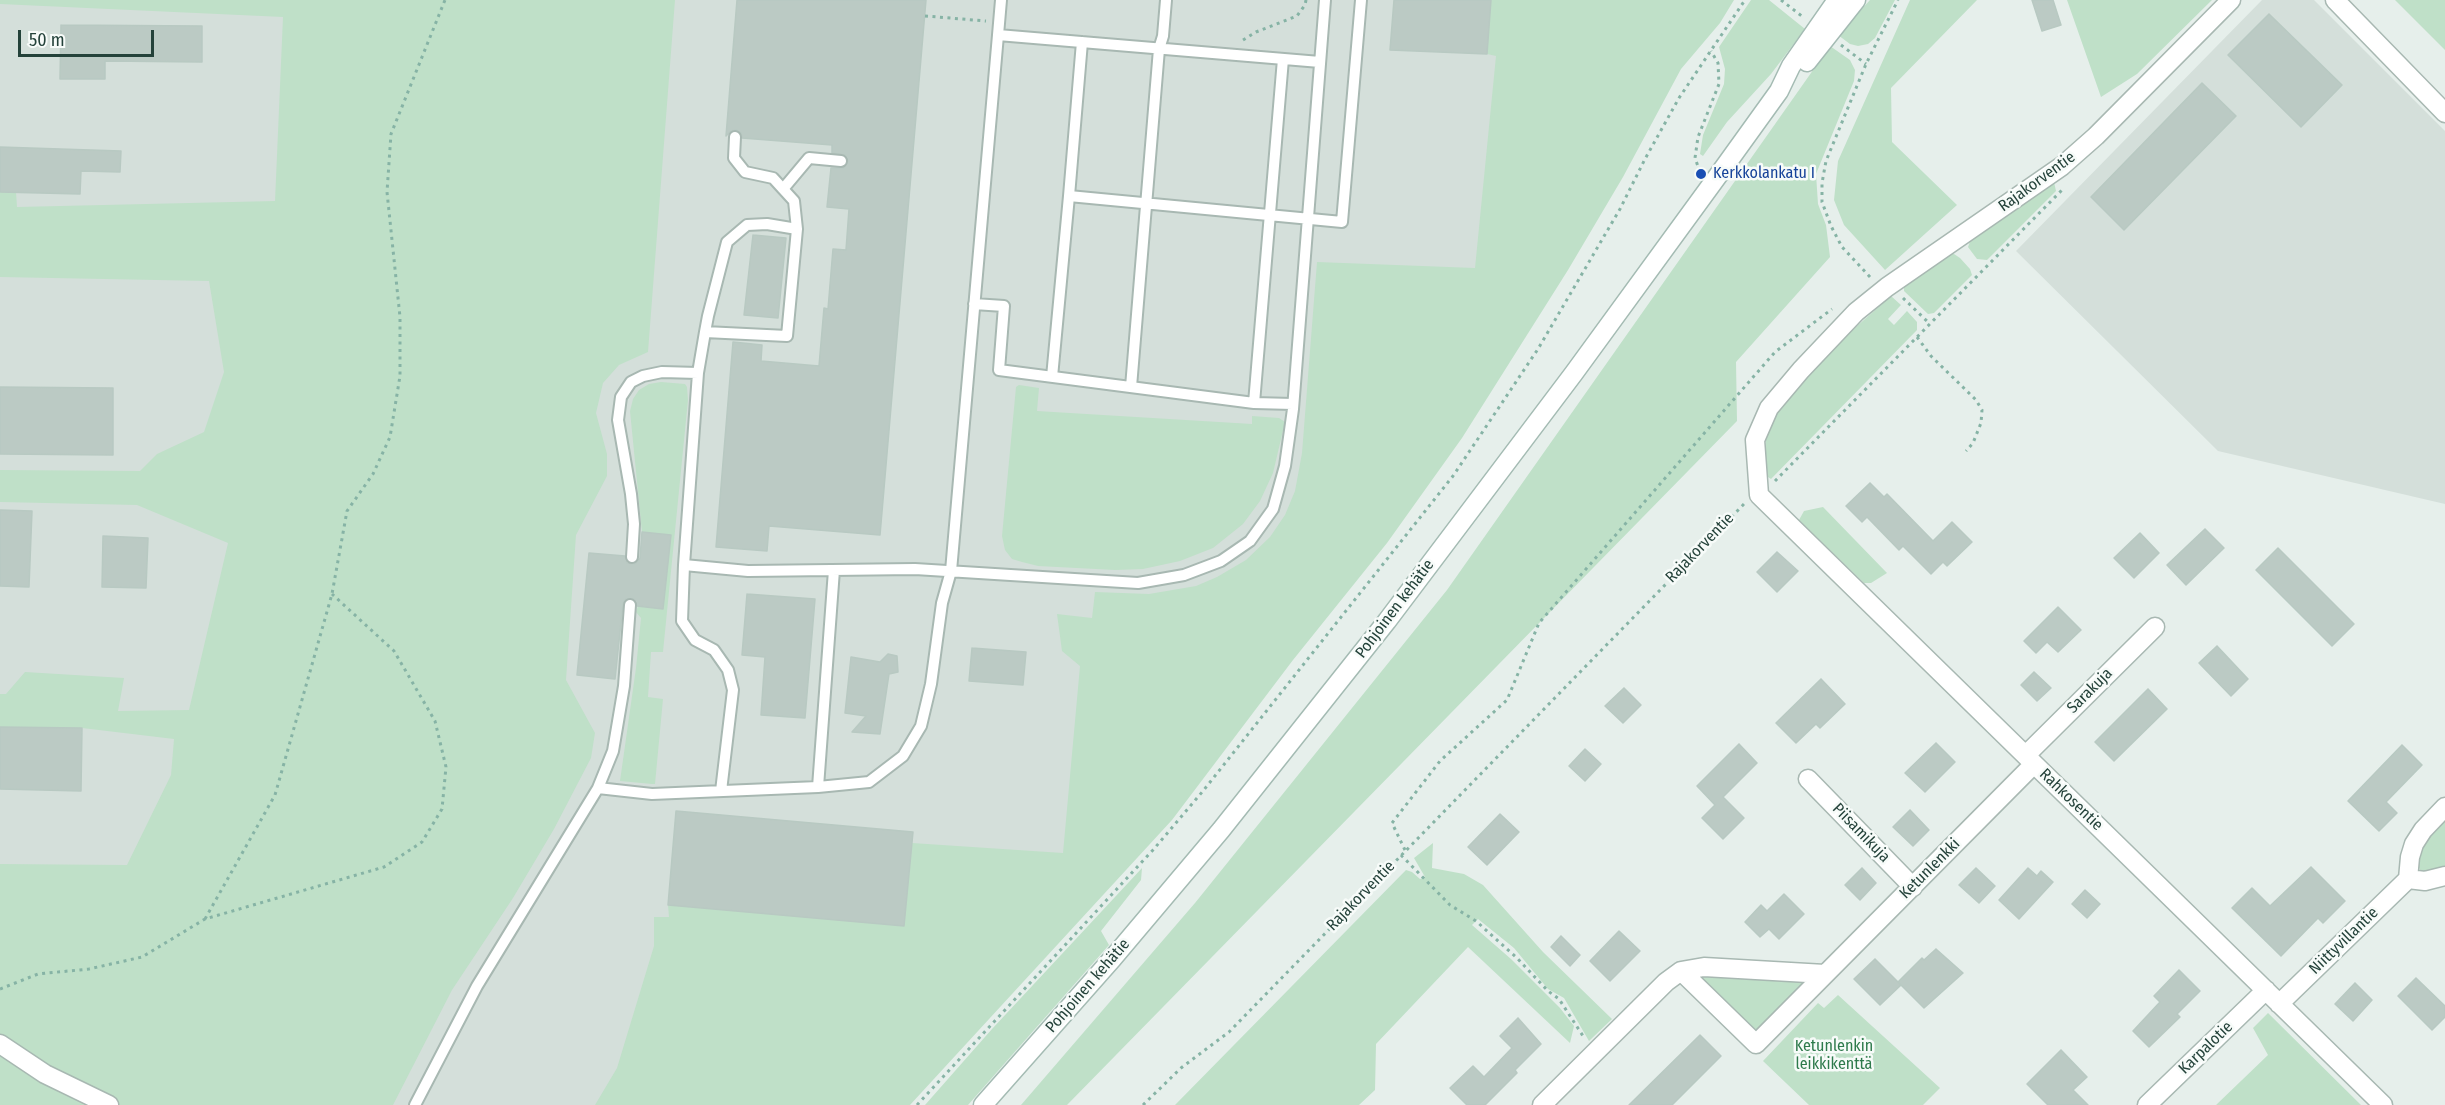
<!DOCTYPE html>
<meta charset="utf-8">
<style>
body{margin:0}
#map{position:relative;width:2445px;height:1105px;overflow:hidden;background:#e6efeb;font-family:"Fira Sans Condensed",sans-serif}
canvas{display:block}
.scale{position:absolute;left:18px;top:30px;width:136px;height:27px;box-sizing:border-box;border:3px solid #24423a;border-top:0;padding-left:8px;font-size:18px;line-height:21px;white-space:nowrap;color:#24423a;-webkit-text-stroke:4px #f7fbf9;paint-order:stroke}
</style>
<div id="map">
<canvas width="2445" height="1105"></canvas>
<div class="scale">50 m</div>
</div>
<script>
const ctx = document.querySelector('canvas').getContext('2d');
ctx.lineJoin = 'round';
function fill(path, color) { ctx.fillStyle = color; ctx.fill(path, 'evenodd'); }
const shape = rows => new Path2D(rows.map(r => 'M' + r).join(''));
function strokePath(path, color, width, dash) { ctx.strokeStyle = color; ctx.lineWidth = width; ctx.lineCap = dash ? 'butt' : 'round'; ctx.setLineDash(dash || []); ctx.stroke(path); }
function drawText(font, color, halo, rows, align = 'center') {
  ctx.font = font + ' "Fira Sans Condensed",sans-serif'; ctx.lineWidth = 5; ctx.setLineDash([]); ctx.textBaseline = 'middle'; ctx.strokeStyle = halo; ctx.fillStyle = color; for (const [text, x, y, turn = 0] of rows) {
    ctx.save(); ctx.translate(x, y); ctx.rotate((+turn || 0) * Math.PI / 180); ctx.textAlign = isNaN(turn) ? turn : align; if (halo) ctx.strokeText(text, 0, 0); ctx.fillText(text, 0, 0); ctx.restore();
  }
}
const built = shape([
 [0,0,1524,0,1495,271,1334,470,1109,861,679,1105,0,1105],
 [2262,0,2314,0,2445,131,2445,504,2218,451,2016,251]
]);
const green = shape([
 [0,0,675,0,648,352,619,365,603,383,596,413,607,454,607,476,576,535,566,680,595,733,591,758,554,829,513,898,452,990,393,1105,0,1105,0,864,127,865,171,775,174,739,82,728,0,727,0,694,6,694,25,672,124,678,118,711,189,710,228,543,137,505,0,502,0,470,140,471,157,454,204,432,224,372,209,281,0,277,0,192,16,192,17,207,275,201,283,17,0,4],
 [1491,0,1734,0,1720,23,1681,69,1623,177,1568,270,1462,438,1387,543,1293,660,1172,820,910,1105,595,1105,617,1068,654,946,654,917,669,917,668,905,904,926,912,843,1063,853,1080,666,1062,651,1057,614,1092,618,1095,592,1149,594,1196,586,1217,577,1246,560,1270,537,1285,515,1295,491,1302,453,1317,262,1475,268,1496,56,1487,54],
 [1751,0,1769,0,1805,29,1771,74,1727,122,1703,156,1700,154,1703,135,1724,84,1725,69,1719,47],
 [1870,0,1895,0,1875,38,1868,44,1858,46,1850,44,1838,35],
 [1910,0,1977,0,1891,88,1892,142,1957,205,1885,270,1844,225,1834,200,1838,161],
 [2067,0,2212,0,2137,74,2101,97],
 [2395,0,2445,0,2445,50],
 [1830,46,1850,60,1855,70,1854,81,1816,174,1818,204,1826,225,1830,257,1736,362,1737,421,1067,1105,1021,1105,1195,903,1447,590],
 [2054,182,2056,191,1987,260,1977,259,1968,247,1971,239],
 [1949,254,1954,254,1960,258,1970,269,1972,275,1934,313,1928,314,1904,291,1904,285],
 [1891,296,1901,305,1888,319,1894,325,1907,311,1917,322,1917,330,1771,479,1768,477,1764,455,1766,440,1775,416,1787,399,1848,334],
 [661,382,685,384,687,387,688,400,663,652,651,652,648,697,663,699,655,784,652,784,620,781,636,668,641,618,636,612,638,606,663,608,671,535,642,532,630,411,633,399,639,390,649,384],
 [1019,385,1039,388,1037,411,1252,424,1252,416,1279,418,1285,422,1273,473,1260,501,1243,524,1213,548,1180,561,1143,569,1115,570,1038,566,1022,562,1012,559,1005,550,1002,536,1016,387],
 [1823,507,1887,573,1871,583,1864,583,1799,520,1804,511],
 [2445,817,2445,867,2433,873,2421,871,2417,865,2421,845],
 [1433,843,1432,868,1464,874,1483,885,1543,952,1612,1019,1589,1041,1564,998,1548,989,1514,948,1478,919,1472,925,1511,959,1560,1008,1574,1026,1570,1043,1468,947,1376,1044,1375,1090,1359,1105,1175,1105,1406,870,1412,872,1420,879,1425,877,1414,858],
 [1142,868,1141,880,1101,931,1109,945,968,1105,925,1105,992,1029],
 [1704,975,1805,981,1760,1029,1755,1029,1749,1027,1701,980],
 [1838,995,1940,1088,1923,1105,1809,1105,1763,1061,1818,1003,1824,1008],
 [2268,1013,2361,1105,2216,1105,2268,1055,2253,1028]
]);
const building = shape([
 [737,0,926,0,880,535,769,526,767,551,716,547,733,342,762,345,761,361,819,366,824,308,828,309,833,249,846,250,849,209,827,207,831,168,844,168,848,161,845,155,832,153,832,145,742,138,741,133,736,130,731,131,726,136,737,0],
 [1394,0,1491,0,1487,54,1390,50,1394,0],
 [2032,0,2053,0,2061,25,2042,31,2032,0],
 [2269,14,2342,85,2301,127,2228,55,2269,14],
 [61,25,202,26,202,62,105,61,105,79,60,79,61,25],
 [2202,83,2236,116,2124,230,2091,197,2202,83],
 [0,147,121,151,120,172,81,171,80,194,0,192,0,147],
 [753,235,786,238,778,318,744,315,753,235],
 [0,387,113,388,113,455,0,454,0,387],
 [1870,483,1884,497,1887,494,1933,541,1952,522,1972,542,1947,566,1943,562,1931,574,1903,546,1899,550,1867,517,1862,522,1846,506,1870,483],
 [0,510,32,511,29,587,0,586,0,510],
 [2205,529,2224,548,2186,585,2167,565,2205,529],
 [642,532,671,535,663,609,637,606,634,599,626,599,623,604,615,679,577,675,589,553,625,556,627,563,635,564,640,558,642,532],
 [2140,533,2159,553,2134,578,2114,558,2140,533],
 [103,536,148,538,146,588,102,587,103,536],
 [2278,548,2354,624,2332,646,2256,570,2278,548],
 [1777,552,1798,571,1777,592,1757,572,1777,552],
 [747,594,815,599,805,718,761,715,765,657,742,655,747,594],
 [2058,607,2081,630,2058,652,2047,642,2036,653,2024,641,2058,607],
 [2217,646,2248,679,2231,696,2199,663,2217,646],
 [972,648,1026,652,1023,685,969,681,972,648],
 [888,654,897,656,898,672,889,674,880,734,852,732,866,716,845,713,851,657,880,662,888,654],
 [2034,672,2051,688,2037,701,2021,685,2034,672],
 [1821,679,1845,704,1820,728,1816,724,1796,743,1776,723,1821,679],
 [1624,688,1641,705,1623,723,1605,706,1624,688],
 [2148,689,2167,709,2114,761,2095,742,2148,689],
 [0,727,82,728,81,791,0,789,0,727],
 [1936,743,1955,762,1925,792,1905,773,1936,743],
 [1739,744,1757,763,1723,797,1744,818,1723,839,1702,818,1715,805,1697,786,1739,744],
 [2402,745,2422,765,2386,802,2397,813,2379,831,2348,801,2402,745],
 [1585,749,1601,764,1585,781,1569,766,1585,749],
 [1910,810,1929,830,1913,846,1893,827,1910,810],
 [676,811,913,832,904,926,668,905,676,811],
 [1500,814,1519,832,1487,865,1468,847,1500,814],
 [2311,867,2345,901,2323,923,2318,918,2281,956,2232,908,2252,888,2270,906,2311,867],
 [1862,868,1876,883,1860,900,1845,885,1862,868],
 [1976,868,1995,886,1979,903,1959,885,1976,868],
 [2028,868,2037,876,2041,871,2053,882,2019,919,1999,900,2028,868],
 [2085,890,2100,904,2087,918,2072,904,2085,890],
 [1784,894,1804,914,1779,939,1769,929,1760,937,1745,922,1761,905,1767,911,1784,894],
 [1619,931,1640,951,1610,981,1590,961,1619,931],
 [1561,936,1580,955,1570,966,1551,947,1561,936],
 [1936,949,1963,973,1924,1008,1898,982,1922,958,1924,960,1936,949],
 [1875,959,1901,985,1880,1005,1854,979,1875,959],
 [2179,970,2200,991,2177,1014,2180,1017,2149,1047,2133,1031,2160,1002,2154,996,2179,970],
 [2416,978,2445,1006,2445,1017,2432,1030,2398,996,2416,978],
 [2355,983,2372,1000,2353,1021,2335,1004,2355,983],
 [1518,1018,1541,1044,1515,1070,1517,1073,1485,1105,1467,1105,1450,1088,1473,1066,1484,1077,1512,1048,1500,1036,1518,1018],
 [1700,1035,1721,1056,1672,1105,1629,1105,1700,1035],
 [2061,1050,2087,1077,2073,1090,2088,1105,2048,1105,2027,1084,2061,1050]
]);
const path = shape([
 [1781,0,1803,17],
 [925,16,986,21],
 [1243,40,1256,32,1297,16,1305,5,1306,0],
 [1841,45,1866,64],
 [1700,172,1695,158,1698,137,1719,84,1718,63,1711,51],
 [1870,277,1842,247,1831,226,1822,202,1822,183,1826,161,1866,64,1898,0],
 [1903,298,1930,324],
 [1917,337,1931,356,1976,400,1982,410,1981,423,1973,443,1966,451],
 [1775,481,2064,188],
 [1405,850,1392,823,1440,761,1507,700,1539,623,1775,352,1832,309],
 [1401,855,1450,905,1476,921,1517,958,1548,991,1559,999,1585,1039],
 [205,919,275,795,332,594,347,511,373,474,390,437,400,376,400,317,387,192,391,134,445,0],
 [0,989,38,974,89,969,142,957,205,919,384,867,422,842,442,809,446,767,435,721,394,651,332,594],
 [917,1105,1153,850,1203,791,1453,476,1538,349,1620,209,1645,159,1679,98,1745,0],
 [1143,1105,1181,1068,1229,1032,1744,504]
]);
const lane = shape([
 [998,35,1001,0],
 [735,137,734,158,745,172,773,178,794,201,797,229],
 [783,189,809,158,841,161],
 [1069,196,1082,42],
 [974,304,1004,306,999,370,1254,403,1283,59],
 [705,332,787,336,797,229,767,224,747,225,727,242,708,316,705,332,698,373,684,565,748,571,915,569,1138,583,1184,575,1221,561,1250,541,1273,509,1285,466,1293,409,1325,0],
 [1052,377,1069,196,1342,222,1361,0],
 [1131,387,1159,49,1163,36,1166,0],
 [1254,403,1293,404],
 [632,557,634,524,631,494,618,420,621,397,631,382,643,376,662,372,698,373],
 [684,565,682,621,695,640,714,650,728,670,733,690,721,791],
 [818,787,834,570],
 [598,788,613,751,624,686,630,605],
 [415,1105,477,986,598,788,652,794,818,787,869,782,903,756,921,726,931,684,942,603,951,571,998,35,1320,62]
]);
const street = shape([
 [2231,0,2096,136,2062,166,1887,287,1856,312,1801,370,1769,408,1755,440,1759,495,2383,1105],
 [2335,0,2445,113],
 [2026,755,2155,627],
 [1808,779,1913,887],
 [2408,879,2425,881,2445,876],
 [1681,971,1756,1044,2034,764],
 [2279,1004,2408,879,2410,857,2414,844,2423,830,2445,807],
 [0,1044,45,1074,109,1105],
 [1542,1105,1666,982,1681,971,1704,967,1825,974],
 [2147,1105,2266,990]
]);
const secondary = shape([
 [1807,62,1856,0],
 [983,1105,1113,958,1221,830,1387,621,1574,373,1725,166,1779,91,1791,66,1837,0]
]);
const markers = [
 [1701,174,6,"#1a4fb4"]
];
const transitNames = [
 ["Kerkkolankatu I",1713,174]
];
const streetNames = [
 ["Rajakorventie",2037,182,-36],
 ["Rajakorventie",1700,548,-46],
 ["Pohjoinen kehätie",1395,609,-53],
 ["Sarakuja",2090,691,-45],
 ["Rahkosentie",2071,800,44],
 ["Piisamikuja",1861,833,46],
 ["Ketunlenkki",1930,869,-45],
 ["Rajakorventie",1361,896,-46],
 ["Niittyvillantie",2344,941,-44],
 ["Pohjoinen kehätie",1088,986,-49],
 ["Karpalotie",2206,1048,-44]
];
const parkNames = [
 ["Ketunlenkin",1834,1047],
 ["leikkikenttä",1834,1065]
];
fill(built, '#d4dfda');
fill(green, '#bfe0c8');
fill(building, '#bbcac4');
strokePath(building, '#b8c9c2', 1.5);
strokePath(lane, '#a8b8b2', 14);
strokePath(street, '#a8b8b2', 21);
strokePath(secondary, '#a4bbb3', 21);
strokePath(path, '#86b3a5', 3, [3, 4.5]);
strokePath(lane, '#fff', 10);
strokePath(street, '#fff', 18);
strokePath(secondary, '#fff', 18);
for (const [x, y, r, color] of markers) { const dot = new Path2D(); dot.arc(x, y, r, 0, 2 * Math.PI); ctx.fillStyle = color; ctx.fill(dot); strokePath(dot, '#f7fbf9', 2); }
drawText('16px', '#164399', '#f7fbf9', transitNames, 'left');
drawText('16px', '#24423a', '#f7fbf9', streetNames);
drawText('16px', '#2d7a4b', '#f7fbf9', parkNames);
</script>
